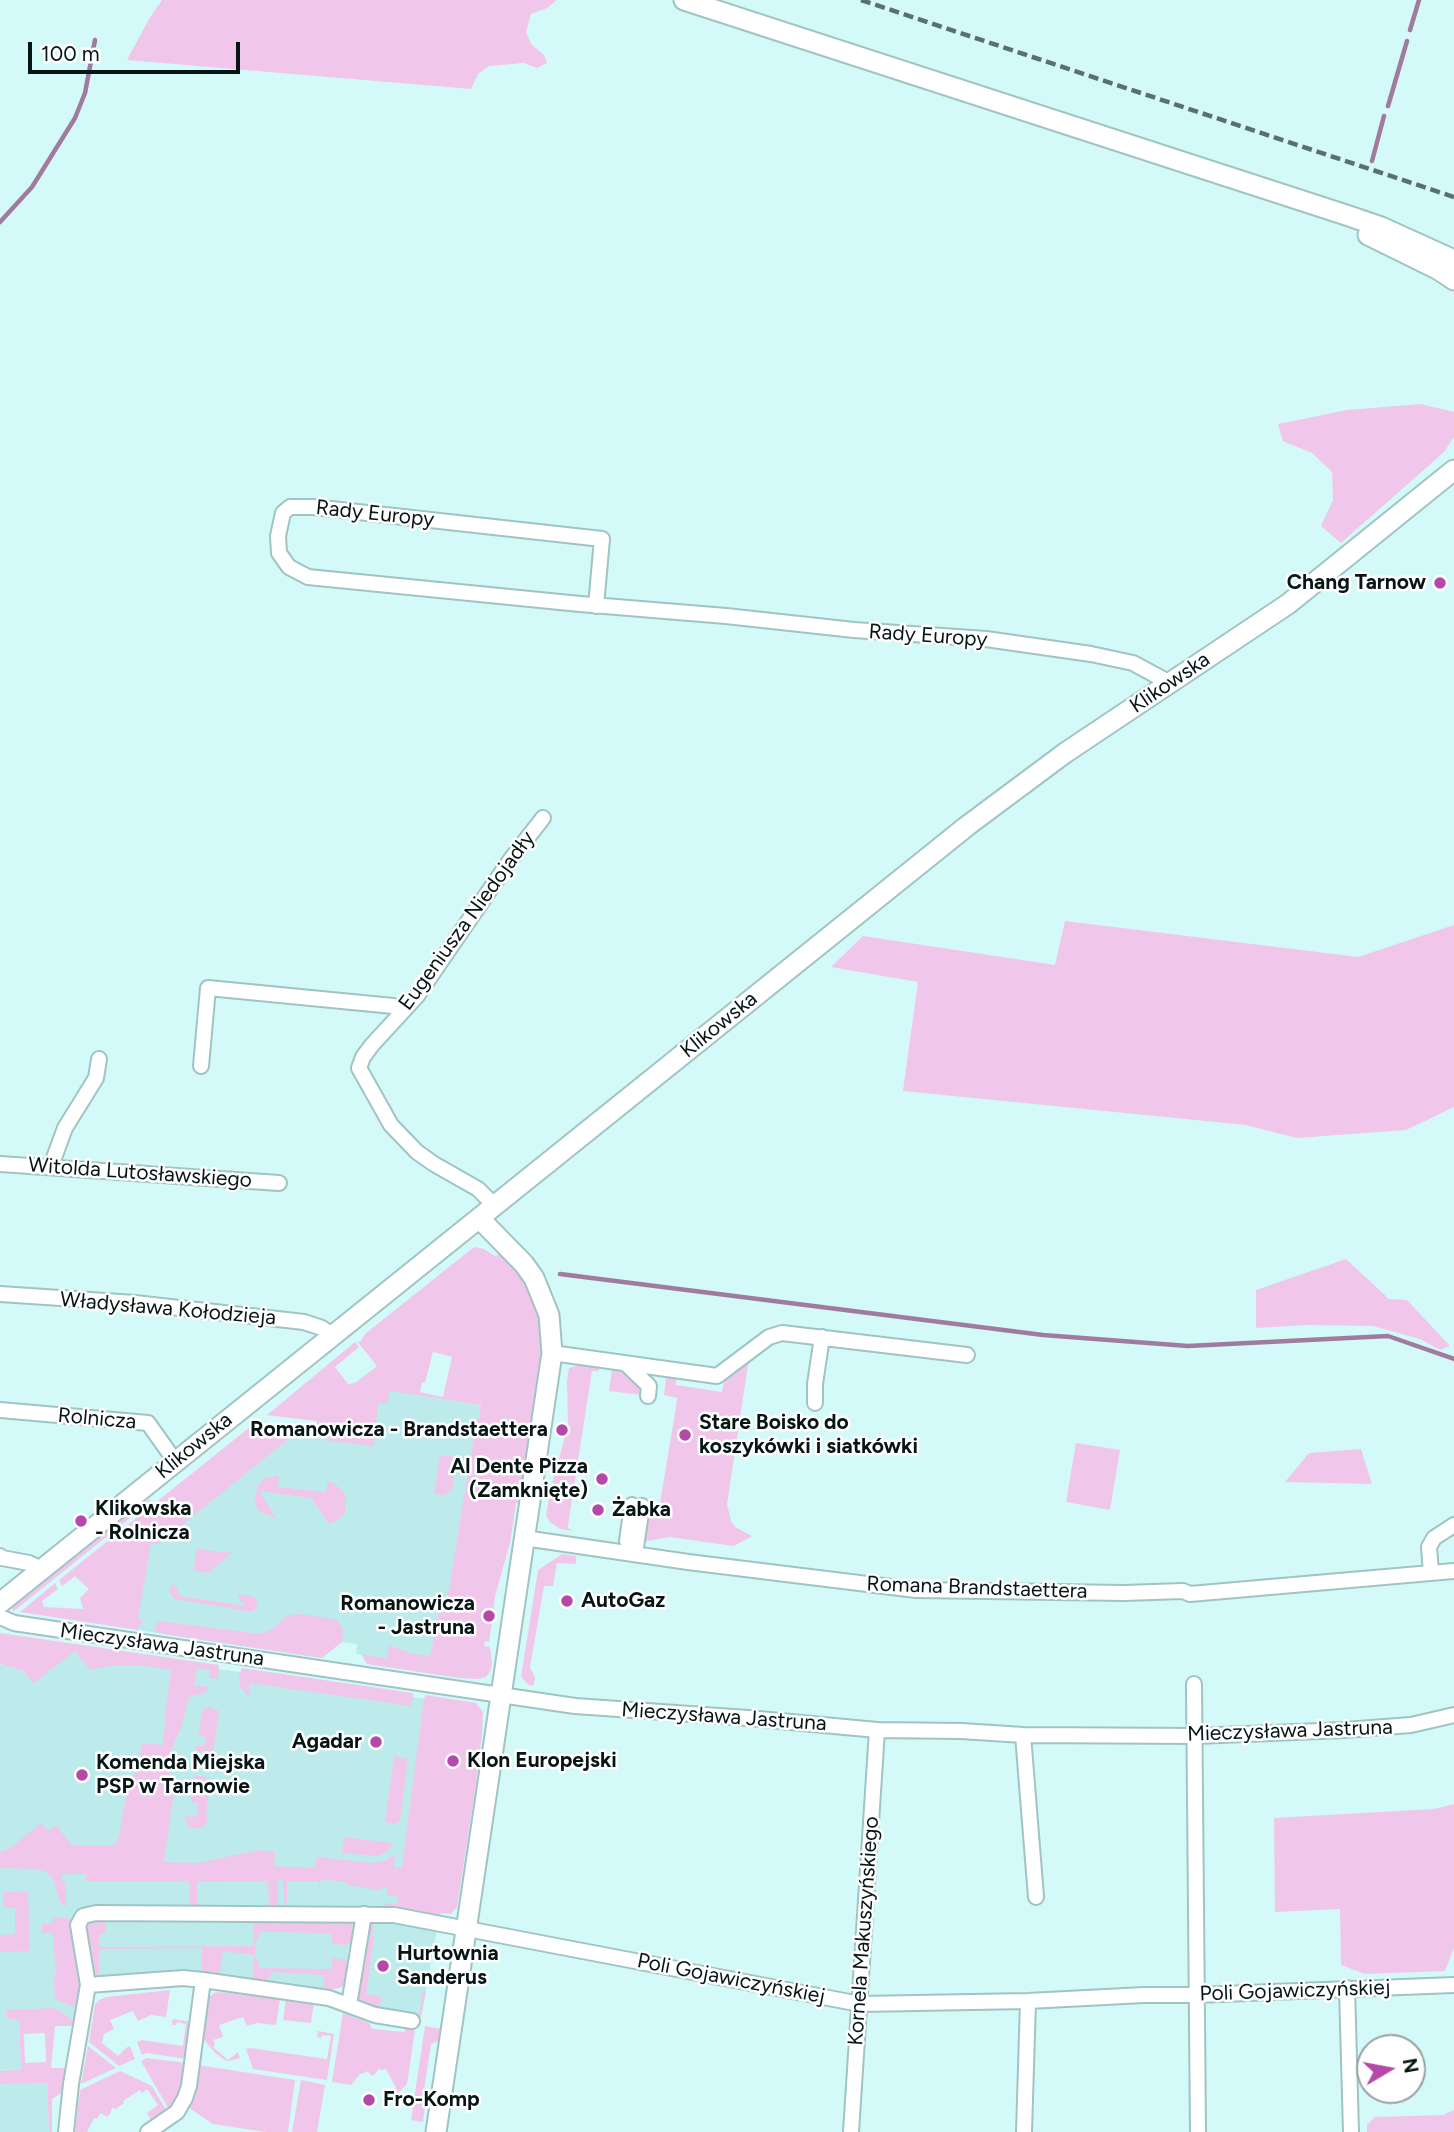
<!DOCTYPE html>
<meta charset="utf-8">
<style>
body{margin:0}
#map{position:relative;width:1454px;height:2132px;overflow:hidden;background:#d4f9f9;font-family:Figtree,sans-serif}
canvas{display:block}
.north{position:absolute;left:1356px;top:2034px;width:70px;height:70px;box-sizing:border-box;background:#fefefe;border:2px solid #9ba1a1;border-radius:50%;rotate:80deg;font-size:19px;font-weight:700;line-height:28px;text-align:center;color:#071515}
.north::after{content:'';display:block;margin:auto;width:24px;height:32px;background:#b449aa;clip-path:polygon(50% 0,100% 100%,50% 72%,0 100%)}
.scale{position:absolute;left:28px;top:42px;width:212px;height:32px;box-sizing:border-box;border:4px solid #071515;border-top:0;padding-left:9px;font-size:21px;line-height:24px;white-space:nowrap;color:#071515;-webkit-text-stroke:5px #fefefe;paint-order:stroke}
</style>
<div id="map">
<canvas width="1454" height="2132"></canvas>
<div class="north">N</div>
<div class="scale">100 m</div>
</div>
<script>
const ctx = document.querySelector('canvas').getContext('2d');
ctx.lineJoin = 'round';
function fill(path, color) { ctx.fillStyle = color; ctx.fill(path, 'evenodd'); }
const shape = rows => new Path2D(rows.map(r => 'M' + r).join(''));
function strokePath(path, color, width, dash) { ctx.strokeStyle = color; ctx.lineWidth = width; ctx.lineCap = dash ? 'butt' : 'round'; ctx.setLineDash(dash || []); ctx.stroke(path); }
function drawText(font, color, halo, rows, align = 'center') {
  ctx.font = font + ' Figtree,sans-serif'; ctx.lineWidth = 5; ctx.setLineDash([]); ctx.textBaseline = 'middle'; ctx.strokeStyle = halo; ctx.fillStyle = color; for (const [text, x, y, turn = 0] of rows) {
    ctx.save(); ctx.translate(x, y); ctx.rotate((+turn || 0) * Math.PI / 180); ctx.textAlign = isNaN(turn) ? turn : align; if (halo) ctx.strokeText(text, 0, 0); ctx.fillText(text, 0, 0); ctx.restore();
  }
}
const built = shape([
 [371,1388,481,1405,438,1672,365,1661,362,1655,356,1654,357,1644,341,1642,322,1658,138,1630,140,1628,122,1624,133,1556,293,1428,367,1437],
 [74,1648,432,1700,401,1909,363,1908,355,1916,352,1941,349,1945,345,1982,342,1987,335,1989,323,1989,202,1973,105,1979,91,1977,81,1988,74,2021,19,2019,21,2070,0,2071,0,1664,23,1671,33,1681],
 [372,1921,392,1921,437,1929,421,2017,380,2010,360,2002],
 [47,2082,49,2132,0,2132,0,2084]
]);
const green = shape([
 [162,0,557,0,547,8,531,14,526,32,531,44,544,55,547,63,537,68,524,63,489,66,478,74,471,89,127,60,149,19],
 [1421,404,1454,412,1454,437,1444,452,1341,543,1321,526,1333,500,1332,472,1312,453,1283,441,1278,424,1347,410],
 [1065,921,1358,957,1454,925,1454,1107,1406,1130,1297,1138,1246,1125,903,1091,918,982,831,967,863,936,1055,965],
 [474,1247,484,1249,496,1257,500,1251,518,1269,538,1305,545,1345,520,1503,516,1503,510,1543,495,1596,493,1612,488,1612,487,1620,492,1621,489,1642,485,1641,484,1646,490,1647,492,1662,491,1670,486,1677,478,1679,459,1678,367,1664,362,1655,387,1658,389,1645,413,1654,430,1656,442,1600,447,1600,477,1418,479,1418,481,1405,390,1391,387,1404,378,1403,374,1446,330,1441,330,1439,292,1434,291,1437,158,1544,151,1543,138,1619,143,1620,138,1630,20,1612,55,1583,58,1589,42,1601,44,1607,83,1609,80,1598,89,1589,75,1576,62,1586,59,1580,255,1423,316,1431,317,1421,267,1415,355,1342,359,1347,335,1367,348,1384,355,1383,377,1366,357,1341,360,1342,365,1334],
 [433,1352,452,1357,443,1397,420,1392,422,1382,425,1383],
 [1346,1259,1389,1299,1407,1300,1450,1346,1440,1350,1420,1339,1373,1326,1306,1325,1256,1328,1256,1290],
 [749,1358,727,1504,731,1521,735,1527,752,1536,734,1546,670,1537,642,1542,646,1508,659,1509,676,1407,677,1398,664,1395,666,1377,668,1373,677,1375,676,1385,722,1392,725,1376],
 [583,1364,598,1367,599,1371,592,1371,568,1525,568,1528,573,1531,560,1529,550,1522,546,1516,550,1492,568,1425,567,1381,569,1368],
 [612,1369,624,1370,641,1384,643,1395,609,1391],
 [1076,1443,1120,1450,1110,1510,1066,1502],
 [1361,1449,1372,1484,1285,1482,1309,1453],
 [440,1455,457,1457,452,1489,444,1495,434,1494],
 [275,1476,279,1476,278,1487,326,1492,328,1481,333,1483,343,1491,346,1496,345,1513,338,1520,329,1524,311,1498,259,1491,276,1518,260,1512,254,1504,258,1484,266,1478],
 [150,1499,151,1501,14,1611,12,1610,13,1605,16,1601,119,1520],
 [196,1549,232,1553,208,1573,194,1571],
 [562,1554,576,1556,576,1564,557,1563,553,1586,544,1586,530,1667,535,1678,533,1686,529,1685,521,1677,538,1570],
 [171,1585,175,1585,180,1596,245,1606,237,1594,252,1596,257,1600,257,1606,253,1611,246,1611,175,1599,169,1592],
 [300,1614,337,1620,343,1629,342,1642,322,1658,163,1634,155,1631,154,1629,159,1621,260,1634,273,1629,287,1616],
 [0,1633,219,1665,218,1679,209,1678,210,1670,197,1668,194,1685,208,1687,207,1692,189,1697,181,1728,173,1745,169,1769,173,1797,164,1862,199,1863,258,1850,275,1852,274,1866,315,1868,316,1857,373,1863,385,1861,395,1854,394,1867,402,1867,424,1698,426,1695,476,1703,483,1712,482,1734,476,1784,457,1907,451,1914,441,1913,440,1916,385,1908,385,1903,397,1904,398,1896,387,1895,387,1888,381,1887,380,1890,348,1885,348,1883,329,1880,320,1881,319,1895,319,1881,287,1881,287,1908,285,1908,283,1879,278,1880,278,1908,269,1908,268,1881,197,1882,197,1908,190,1907,189,1881,86,1881,86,1874,62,1874,62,1881,66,1882,66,1907,60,1902,54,1881,48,1873,37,1869,0,1868,0,1852,12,1847,41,1823,48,1831,56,1825,72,1846,108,1846,115,1844,119,1836,129,1780,138,1771,142,1743,163,1745,165,1724,164,1723,171,1670,139,1665,114,1665,90,1670,75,1651,34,1683,23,1671,0,1664],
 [242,1668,413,1693,413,1697,411,1706,249,1683,250,1698,240,1687,239,1676],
 [209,1707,219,1711,213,1753,207,1753,196,1751,196,1746,204,1746,206,1737,198,1735,203,1709],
 [394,1756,408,1759,400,1821,395,1824,385,1822],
 [193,1775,210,1778,206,1816,208,1817,207,1821,203,1827,195,1829,189,1827,185,1818,185,1816,196,1817,198,1803,191,1802,191,1795,192,1788,195,1788,198,1779,193,1778],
 [1454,1804,1454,1948,1445,1971,1365,1974,1341,1965,1340,1909,1275,1912,1274,1818,1434,1809],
 [344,1837,382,1842,394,1843,385,1853,378,1856,342,1853],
 [28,1891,30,1951,0,1952,0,1936,15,1933,15,1908,3,1908,3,1892],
 [53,1918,69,1918,72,1925,80,1980,77,2004,73,2007,55,1999,54,1977,56,1977,53,1933,42,1933,42,1924,53,1923],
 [106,1920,106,1934,99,1934,100,1947,254,1946,254,1921,350,1921,353,1928,352,1941,347,1945,332,1944,332,1933,260,1932,255,1945,255,1957,259,1963,260,1968,332,1969,332,1958,346,1960,347,1963,345,1982,342,1987,335,1989,323,1989,324,1975,272,1972,267,1981,252,1979,254,1955,223,1951,219,1975,202,1973,202,1948,99,1949,99,1978,91,1967,86,1928,93,1921],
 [374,1921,372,1936,374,1937,366,1994,381,1996,380,2008,419,2014,423,1991,426,1991,421,2017,380,2010,358,2000,369,1925],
 [170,1990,166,2017,151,2015,138,2021,133,2011,110,2020,114,2029,104,2034,102,2043,118,2056,126,2048,130,2046,135,2059,119,2066,89,2042,95,2004,99,2000,106,1997],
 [219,1992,280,1999,276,2025,257,2023,247,2026,243,2017,219,2025,223,2037,213,2040,215,2044,213,2047,228,2060,238,2052,240,2058,229,2061,225,2060,215,2053,202,2037,208,1996,211,1996,214,1993],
 [286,1999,314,2003,311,2023,283,2020],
 [55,2008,74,2021,72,2026,55,2026,51,2068,66,2068,63,2092,52,2099,52,2132,49,2132,47,2083,0,2084,0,2071,21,2070,19,2019,7,2019,6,2010],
 [45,2033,46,2062,25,2063,24,2034],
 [343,2013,369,2023,372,2029,404,2032,406,2028,415,2029,407,2084,393,2098,386,2098,383,2095,396,2088,386,2069,382,2070,379,2069,373,2076,366,2071,363,2074,361,2073,351,2085,332,2082],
 [173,2019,192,2022,187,2059,146,2053,142,2055,137,2042,142,2040,183,2046,186,2024,177,2022,176,2025,172,2025],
 [425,2026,443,2029,441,2040,431,2044,423,2097,426,2098,423,2122,411,2120],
 [318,2031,334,2034,327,2080,253,2069,246,2049,250,2048,327,2059,331,2036,322,2035,321,2038,317,2037],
 [88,2046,116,2068,81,2084],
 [147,2058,186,2063,182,2089,170,2111,141,2061],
 [198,2065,295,2080,288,2132,266,2132,213,2124,188,2107],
 [120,2071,152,2086,168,2113,152,2122,147,2113,158,2105,147,2089,142,2093,140,2090,123,2101,124,2103,116,2109,112,2108,110,2114,107,2117,101,2113,97,2119,94,2118,87,2132,75,2132,80,2090],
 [301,2080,325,2085,317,2132,292,2132],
 [1454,2110,1454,2132,1367,2132,1367,2125,1375,2117,1443,2115]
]);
const stream = shape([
 [1410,30,1419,0],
 [1388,106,1407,41],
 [1372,161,1384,116],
 [0,222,32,187,75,118,85,93,95,40],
 [560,1274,1043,1335,1188,1346,1388,1336,1454,1359]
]);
const street = shape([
 [596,606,602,539,313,507,290,507,283,513,278,536,279,553,289,567,308,577,580,604,726,616,854,630,986,639,1091,654,1133,663,1170,683],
 [201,1066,208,988,393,1006,402,1012],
 [0,1164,279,1183],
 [51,1166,65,1128,96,1078,99,1059],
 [494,1205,478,1189,434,1164,417,1152,391,1125,359,1068,363,1057,372,1045,417,996,511,859,543,818],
 [0,1294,135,1303,304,1322,322,1328,332,1335],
 [552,1353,717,1376,769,1337,782,1333,967,1355],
 [625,1363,649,1386,648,1396],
 [815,1403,815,1384,822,1337],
 [0,1410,148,1423,175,1461],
 [524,1538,688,1562,916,1590,1124,1593,1183,1591,1190,1594,1454,1571],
 [627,1541,632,1505],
 [635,1554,642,1506],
 [0,1556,2,1558,29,1563,41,1569],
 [1431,1573,1429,1547,1434,1538,1454,1525],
 [0,1617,14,1623,575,1706,748,1718,877,1730,961,1731,1023,1735,1196,1736,1345,1730,1411,1725,1454,1715],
 [1194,1684,1198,2132],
 [1023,1735,1036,1897],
 [88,1985,78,1925,83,1916,96,1913,394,1915,860,2004,1028,2001,1144,1995,1196,1995,1454,1985],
 [1347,1988,1351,2132],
 [349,2005,364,1914],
 [66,2132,71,2084,88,1985,183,1978,203,1980,329,1998,375,2015,412,2021],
 [148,2132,177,2112,185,2098,189,2086,203,1980],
 [851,2132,877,1730],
 [1024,2132,1028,2001]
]);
const secondary = shape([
 [684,0,1346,215,1381,227,1454,260],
 [1368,235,1439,270,1454,280],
 [0,1603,967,826,1065,753,1288,604,1454,470],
 [436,2132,552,1353,549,1315,534,1278,524,1264,479,1218]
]);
const rail = shape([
 [861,0,1454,197]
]);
const markers = [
 [1440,583,7,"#b449aa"],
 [562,1430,7,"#b449aa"],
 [685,1435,7,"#b449aa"],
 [602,1479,7,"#b449aa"],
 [598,1510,7,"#b449aa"],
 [81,1521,7,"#b449aa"],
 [567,1601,7,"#b449aa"],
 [489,1616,7,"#b449aa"],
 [376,1742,7,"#b449aa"],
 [453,1761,7,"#b449aa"],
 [82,1775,7,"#b449aa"],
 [383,1966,7,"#b449aa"],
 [369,2100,7,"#b449aa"]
];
const streetNames = [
 ["Rady Europy",375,514,6],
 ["Rady Europy",928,636,4],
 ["Klikowska",1170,683,-34],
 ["Eugeniusza Niedojadły",467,921,-54],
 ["Klikowska",719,1025,-39],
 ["Witolda Lutosławskiego",140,1173,4],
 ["Władysława Kołodzieja",168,1309,5],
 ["Rolnicza",97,1419,5],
 ["Klikowska",194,1446,-39],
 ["Romana Brandstaettera",977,1588,2],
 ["Mieczysława Jastruna",162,1645,8],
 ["Mieczysława Jastruna",724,1717,4],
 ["Mieczysława Jastruna",1290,1731,-2],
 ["Kornela Makuszyńskiego",864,1931,-86],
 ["Poli Gojawiczyńskiej",731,1979,11],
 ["Poli Gojawiczyńskiej",1295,1991,-2]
];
const poiNames = [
 ["Chang Tarnow",1426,583,"right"],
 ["Stare Boisko do",699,1423],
 ["koszykówki i siatkówki",699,1447],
 ["Romanowicza - Brandstaettera",548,1430,"right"],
 ["Al Dente Pizza",588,1467,"right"],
 ["(Zamknięte)",588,1491,"right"],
 ["Klikowska",95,1509],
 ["- Rolnicza",95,1533],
 ["Żabka",612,1510],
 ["AutoGaz",581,1601],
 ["Romanowicza",475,1604,"right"],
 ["- Jastruna",475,1628,"right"],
 ["Agadar",362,1742,"right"],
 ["Klon Europejski",467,1761],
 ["Komenda Miejska",96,1763],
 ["PSP w Tarnowie",96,1787],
 ["Hurtownia",397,1954],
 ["Sanderus",397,1978],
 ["Fro-Komp",383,2100]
];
fill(built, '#bdebeb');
fill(green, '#f1c6eb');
strokePath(stream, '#a07b9f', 4.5);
strokePath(street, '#a0c4c4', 18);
strokePath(secondary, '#a0c4c4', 23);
strokePath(street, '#fff', 14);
strokePath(secondary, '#fff', 19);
strokePath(rail, '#597070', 4.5, [10, 5]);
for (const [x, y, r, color] of markers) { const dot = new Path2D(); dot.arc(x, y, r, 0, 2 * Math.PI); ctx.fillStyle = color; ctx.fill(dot); strokePath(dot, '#fefefe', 2.5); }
drawText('21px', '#071515', '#fefefe', streetNames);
drawText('bold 21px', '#071515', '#fefefe', poiNames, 'left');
</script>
